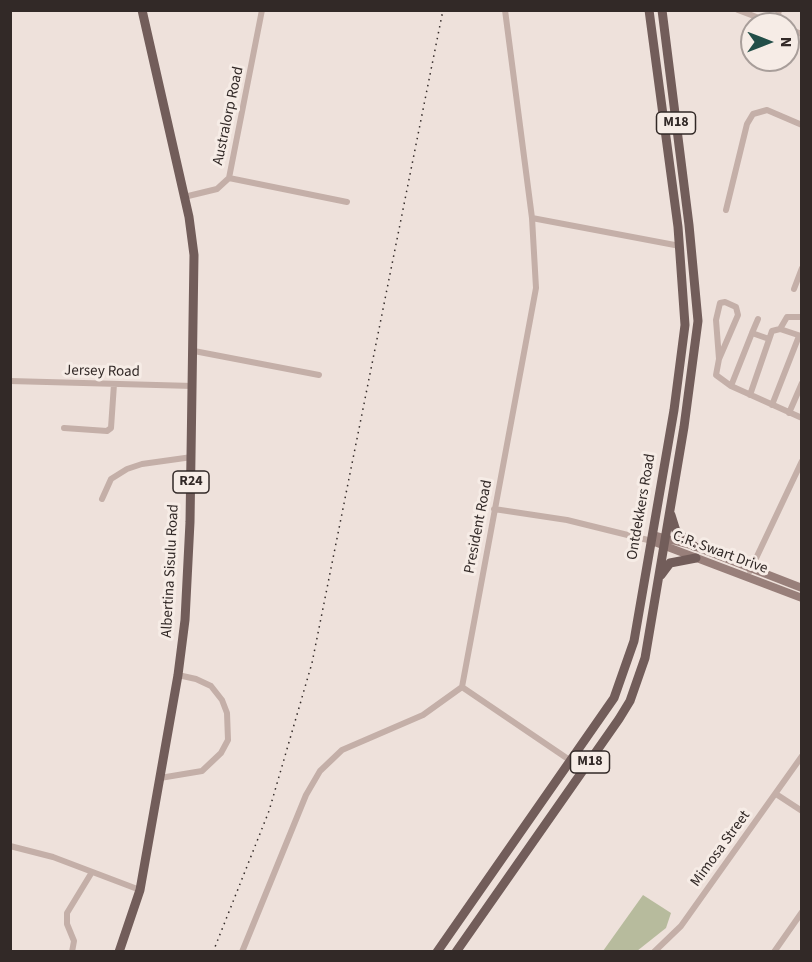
<!DOCTYPE html>
<style>
body{margin:0}
#map{position:relative;width:812px;height:962px;overflow:hidden;background:#eee1db;font-family:"Source Sans 3",sans-serif}
canvas{display:block}
.frame{position:absolute;inset:0;border:12px solid #322927;pointer-events:none}
.north{position:absolute;left:740px;top:12px;width:60px;height:60px;box-sizing:border-box;background:#f6ece6;border:2px solid #a89e9a;border-radius:50%;rotate:90deg;font-size:16px;font-weight:700;line-height:24px;text-align:center;color:#322927}
.north::after{content:'';display:block;margin:auto;width:21px;height:27px;background:#224e48;clip-path:polygon(50% 0,100% 100%,50% 72%,0 100%)}
</style>
<div id="map">
<canvas width="812" height="962"></canvas>
<div class="frame"></div>
<div class="north">N</div>
</div>
<script>
const ctx = document.querySelector('canvas').getContext('2d');
ctx.lineJoin = 'round';
function fill(path, color) { ctx.fillStyle = color; ctx.fill(path, 'evenodd'); }
const shape = rows => new Path2D(rows.map(r => 'M' + r).join(''));
function strokePath(path, color, width, dash) { ctx.strokeStyle = color; ctx.lineWidth = width; ctx.lineCap = dash ? 'butt' : 'round'; ctx.setLineDash(dash || []); ctx.stroke(path); }
function drawText(font, color, halo, rows, align = 'center') {
  ctx.font = font + ' "Source Sans 3",sans-serif'; ctx.lineWidth = 6; ctx.setLineDash([]); ctx.textBaseline = 'middle'; ctx.strokeStyle = halo; ctx.fillStyle = color; for (const [text, x, y, turn = 0] of rows) {
    ctx.save(); ctx.translate(x, y); ctx.rotate((+turn || 0) * Math.PI / 180); ctx.textAlign = isNaN(turn) ? turn : align; if (halo) ctx.strokeText(text, 0, 0); ctx.fillText(text, 0, 0); ctx.restore();
  }
}
const green = shape([
 [643,895,671,913,666,928,637,951,603,951]
]);
const street = shape([
 [738,10,775,24],
 [776,24,779,10],
 [788,29,802,34],
 [229,178,347,202],
 [184,197,217,189,229,178,262,10],
 [726,210,747,124,753,114,767,110,802,125],
 [532,218,680,246],
 [794,289,802,268],
 [752,333,758,319],
 [801,336,780,329,787,317,802,317],
 [194,351,319,375],
 [719,359,716,320,720,303,725,302,736,307,738,315,719,359,716,375,731,386,802,418],
 [10,381,193,386],
 [731,386,752,333,769,339],
 [750,395,772,331,780,329],
 [772,405,799,336],
 [789,413,802,383],
 [64,428,107,431,111,428,114,384],
 [102,499,111,479,127,469,142,464,192,457],
 [494,509,567,520,652,541],
 [750,571,802,461],
 [462,687,571,761],
 [160,778,202,771,221,753,228,740,227,713,222,700,211,686,196,679,178,675],
 [776,794,802,811],
 [10,846,53,857,140,890],
 [72,952,74,941,67,924,67,913,92,872],
 [242,952,306,795,320,771,342,750,423,715,462,687,536,288,532,218,505,10],
 [654,952,681,926,802,756],
 [774,952,802,912]
]);
const secondary = shape([
 [653,535,694,546,802,588],
 [652,541,802,598]
]);
const primary = shape([
 [671,515,676,531,694,546],
 [661,575,670,563,696,558],
 [119,952,140,890,178,675,185,620,190,522,194,255,189,217,142,10],
 [437,952,614,698,634,641,674,410,685,325,678,227,649,10],
 [456,952,619,719,630,701,645,658,684,427,698,321,689,225,662,10]
]);
const rail = shape([
 [213,952,269,811,312,663,443,10]
]);
const shields = [
 [676,123,39],
 [191,482,36],
 [590,762,39]
];
const shieldNames = [
 ["M18",676,123],
 ["R24",191,482],
 ["M18",590,762]
];
const streetNames = [
 ["Australorp Road",229,116,-78],
 ["Jersey Road",102,372,1],
 ["Ontdekkers Road",642,507,-80],
 ["President Road",479,527,-79],
 ["C.R. Swart Drive",720,553,20],
 ["Albertina Sisulu Road",171,571,-87],
 ["Mimosa Street",721,849,-54]
];
fill(green, '#b7bb9d');
strokePath(street, '#c4afa8', 6);
strokePath(secondary, '#987f7a', 8);
strokePath(primary, '#725d5a', 9);
strokePath(rail, '#322927', 1.5, [1.5, 4.5]);
for (const [x, y, w] of shields) { const box = new Path2D(); box.roundRect(x - w / 2, y - 11, w, 22, 4.5); ctx.fillStyle = '#f6ece6'; ctx.fill(box); strokePath(box, '#322927', 1.5); }
drawText('bold 14px', '#322927', null, shieldNames);
drawText('15px', '#322927', '#f6ece6', streetNames);
</script>
